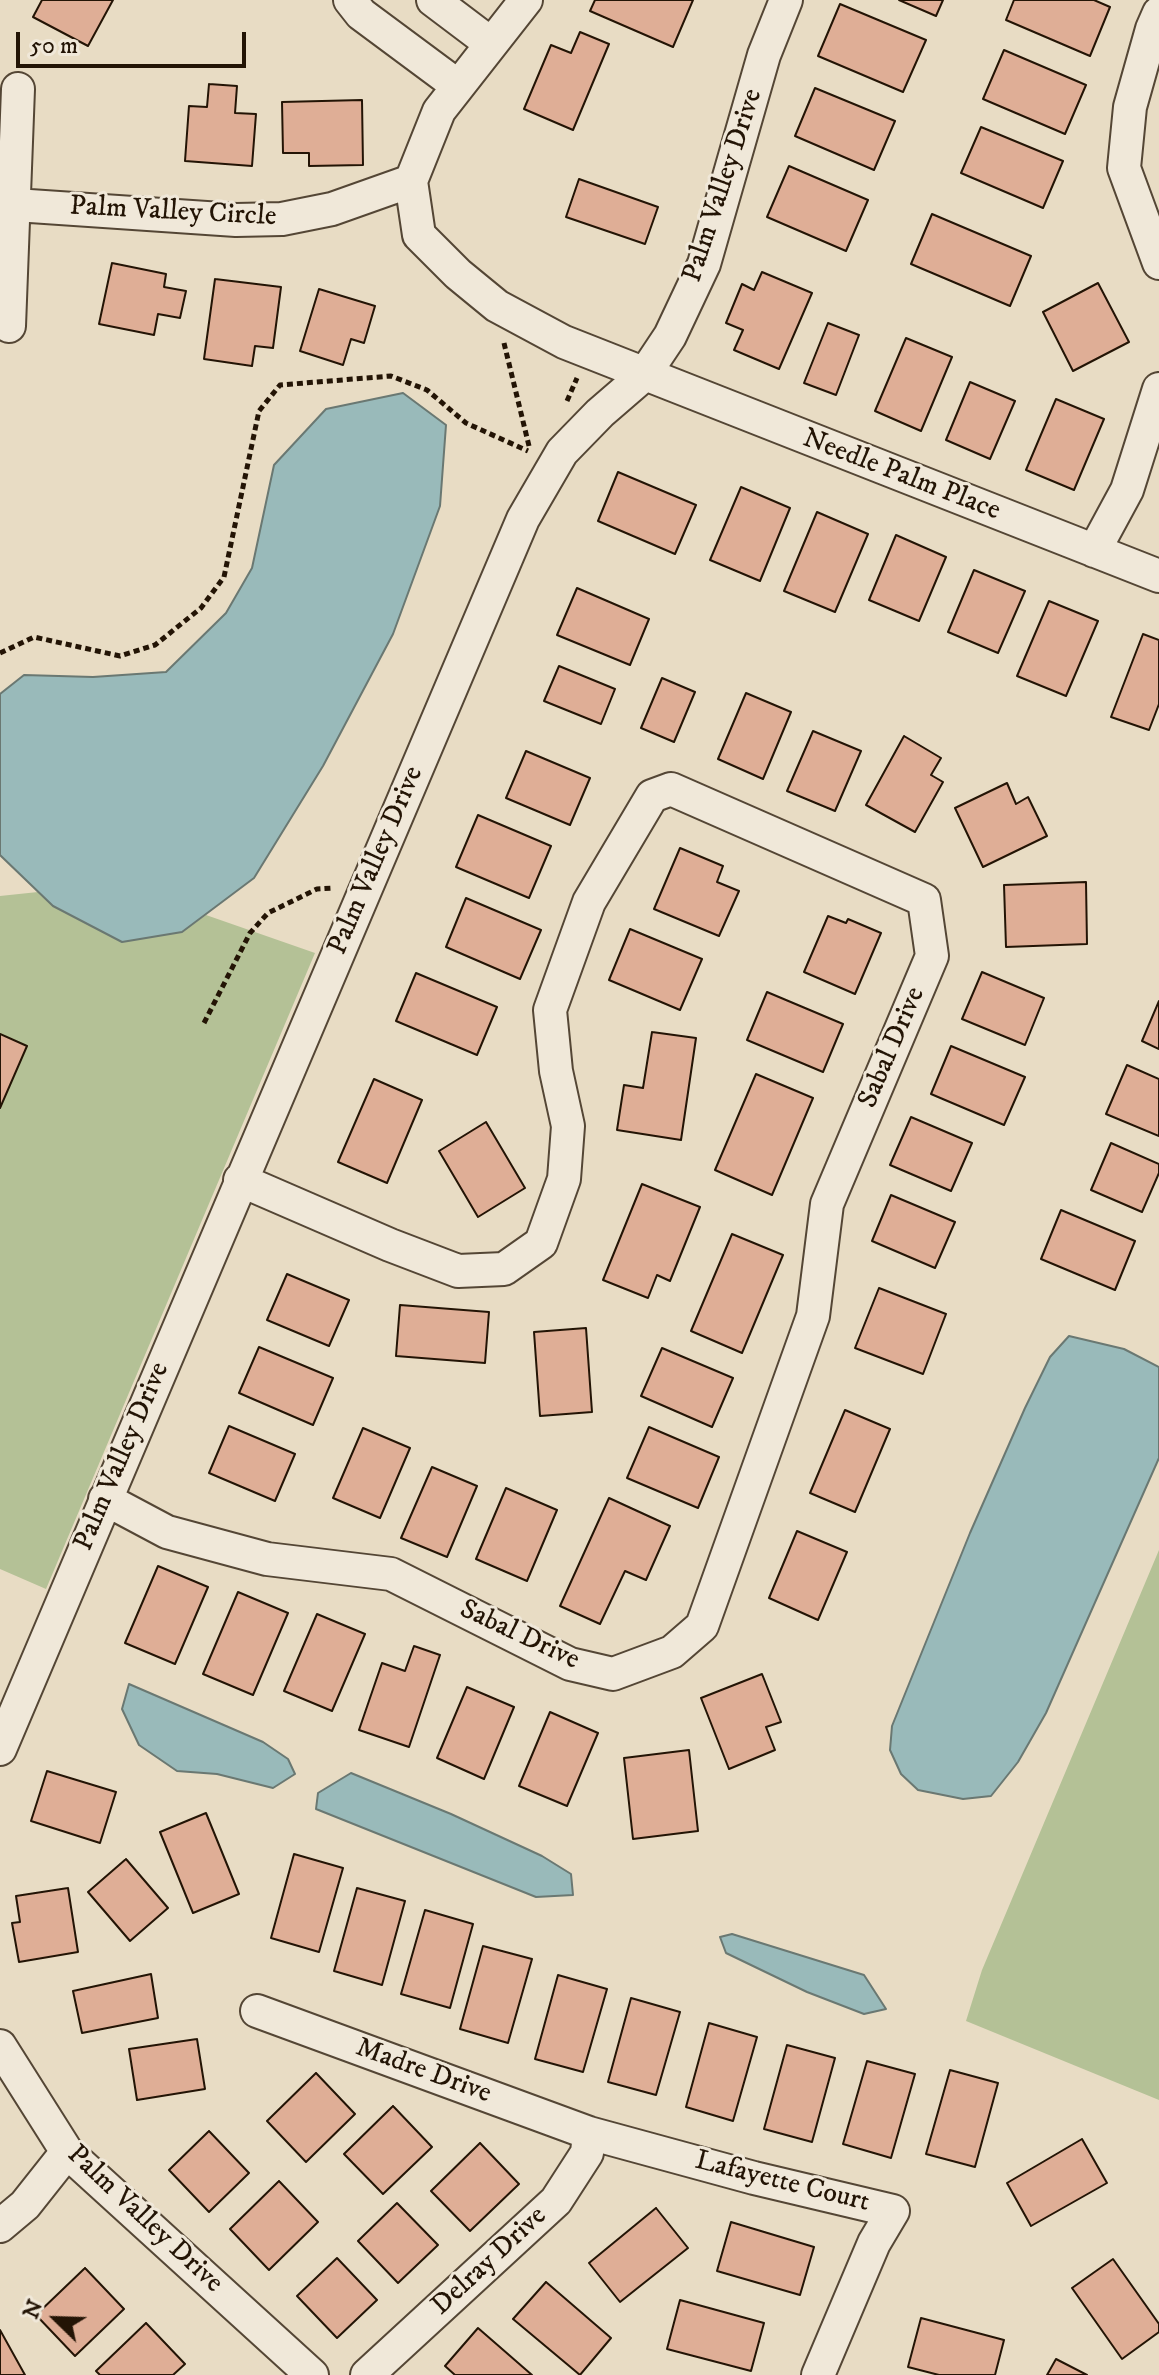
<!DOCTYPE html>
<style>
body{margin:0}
#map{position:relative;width:1159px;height:2375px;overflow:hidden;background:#e8dcc4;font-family:"IM FELL DW Pica",serif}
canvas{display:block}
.north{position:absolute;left:16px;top:2279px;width:80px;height:80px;-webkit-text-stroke:6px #f0e8d9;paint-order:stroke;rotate:293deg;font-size:22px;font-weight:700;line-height:32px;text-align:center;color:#231405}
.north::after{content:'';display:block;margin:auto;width:28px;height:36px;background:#231405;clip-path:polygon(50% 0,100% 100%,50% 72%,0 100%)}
.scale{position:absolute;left:16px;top:32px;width:230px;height:36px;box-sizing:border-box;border:4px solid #231405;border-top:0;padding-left:10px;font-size:24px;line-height:28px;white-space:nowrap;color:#231405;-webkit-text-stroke:6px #f0e8d9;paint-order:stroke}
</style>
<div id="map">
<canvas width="1159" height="2375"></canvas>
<div class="north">N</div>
<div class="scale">50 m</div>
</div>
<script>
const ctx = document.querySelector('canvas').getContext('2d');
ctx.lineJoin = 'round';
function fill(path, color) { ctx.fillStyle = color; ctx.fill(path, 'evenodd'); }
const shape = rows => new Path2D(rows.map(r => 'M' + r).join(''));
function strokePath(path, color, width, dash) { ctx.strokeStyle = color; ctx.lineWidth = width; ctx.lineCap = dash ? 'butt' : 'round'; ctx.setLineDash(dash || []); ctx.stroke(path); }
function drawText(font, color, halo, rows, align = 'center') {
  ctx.font = font + ' "IM FELL DW Pica",serif'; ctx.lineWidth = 6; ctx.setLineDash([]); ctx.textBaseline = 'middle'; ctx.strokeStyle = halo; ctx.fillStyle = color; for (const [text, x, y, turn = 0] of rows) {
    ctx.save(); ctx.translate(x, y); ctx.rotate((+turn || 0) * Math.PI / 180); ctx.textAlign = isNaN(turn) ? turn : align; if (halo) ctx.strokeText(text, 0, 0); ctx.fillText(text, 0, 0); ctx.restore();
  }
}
const green = shape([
 [38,892,53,906,182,932,206,915,315,953,46,1589,0,1569,0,896],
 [1159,1550,1159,2100,966,2021,982,1970]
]);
const water = shape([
 [403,393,446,425,440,506,393,634,323,766,254,878,182,932,122,942,53,906,0,855,0,694,24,675,93,677,166,672,226,613,252,568,274,465,326,409,403,393],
 [1069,1336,1124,1349,1159,1367,1159,1458,1046,1713,1018,1762,991,1796,963,1799,918,1790,901,1774,890,1750,892,1726,970,1533,1025,1408,1050,1357,1069,1336],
 [129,1684,263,1742,288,1759,295,1774,273,1788,217,1774,177,1771,139,1745,122,1709,129,1684],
 [351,1773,451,1814,542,1856,571,1874,573,1895,536,1897,316,1809,318,1793,351,1773],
 [732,1934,864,1975,886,2009,864,2014,807,1992,726,1953,720,1937,732,1934]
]);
const building = shape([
 [42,0,113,0,88,46,33,17,42,0],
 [595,0,693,0,673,47,590,11,595,0],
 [899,0,943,0,936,16,899,0],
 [1014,0,1094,0,1110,7,1090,56,1006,20,1014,0],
 [840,4,926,40,903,92,818,56,840,4],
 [580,32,609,44,573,130,524,109,551,45,571,53,580,32],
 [1004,50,1086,85,1065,134,983,99,1004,50],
 [209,84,237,86,235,113,256,114,252,166,185,161,189,106,207,107,209,84],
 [815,88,895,121,874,170,795,136,815,88],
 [362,100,363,165,309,166,309,153,283,153,282,102,362,100],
 [981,127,1063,161,1043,208,961,173,981,127],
 [789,166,868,200,846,251,767,217,789,166],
 [579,179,658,207,645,244,566,217,579,179],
 [932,214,1031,256,1010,306,911,264,932,214],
 [112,263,166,274,164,287,186,291,180,318,158,314,154,335,99,324,112,263],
 [762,272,812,293,779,369,734,350,743,330,726,323,742,284,754,290,762,272],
 [215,279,281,287,273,348,255,346,252,366,204,359,215,279],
 [1098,283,1129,342,1073,371,1043,312,1098,283],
 [319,289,375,306,364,343,351,339,343,365,300,351,319,289],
 [828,323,859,335,836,395,804,383,828,323],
 [906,338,952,357,921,431,875,411,906,338],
 [970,382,1015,401,990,459,946,440,970,382],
 [1056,399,1104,419,1074,490,1026,470,1056,399],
 [618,472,696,505,675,554,598,521,618,472],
 [741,487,790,508,760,581,710,560,741,487],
 [817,512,868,534,835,612,784,591,817,512],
 [896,535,946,557,919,621,869,600,896,535],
 [974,570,1025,591,998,653,948,632,974,570],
 [577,588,649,619,630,665,557,635,577,588],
 [1049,601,1098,621,1066,696,1017,676,1049,601],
 [1143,634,1159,640,1159,704,1149,730,1111,717,1143,634],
 [559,666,615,689,601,724,544,701,559,666],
 [662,678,695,692,674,742,641,728,662,678],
 [746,693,791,712,763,779,718,759,746,693],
 [813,731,861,751,835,811,787,791,813,731],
 [904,736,941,758,931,775,943,782,915,832,866,805,904,736],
 [526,751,590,778,570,825,506,798,526,751],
 [1007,783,1016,804,1028,797,1047,836,983,867,955,808,1007,783],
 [478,815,551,846,529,898,456,867,478,815],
 [680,848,723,866,717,882,739,891,719,936,654,909,680,848],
 [1086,882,1087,944,1006,947,1004,885,1086,882],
 [466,898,541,930,520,979,446,947,466,898],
 [828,916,846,923,848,919,881,933,855,994,804,972,828,916],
 [630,929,702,959,680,1010,609,980,630,929],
 [982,972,1044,998,1025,1045,962,1019,982,972],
 [416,973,497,1007,477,1055,396,1021,416,973],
 [767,992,843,1024,823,1072,747,1040,767,992],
 [1159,1001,1159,1049,1142,1041,1159,1001],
 [652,1032,696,1038,681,1140,617,1130,624,1085,643,1088,652,1032],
 [0,1034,27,1046,0,1108,0,1034],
 [951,1046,1025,1077,1004,1125,931,1094,951,1046],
 [1127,1065,1159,1079,1159,1136,1106,1114,1127,1065],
 [756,1074,813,1098,772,1195,715,1170,756,1074],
 [374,1079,422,1100,387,1183,338,1162,374,1079],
 [911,1117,972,1143,951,1191,890,1165,911,1117],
 [486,1122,525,1188,478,1217,439,1151,486,1122],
 [1111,1143,1159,1164,1159,1173,1142,1212,1091,1190,1111,1143],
 [642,1184,700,1207,670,1281,657,1275,648,1298,603,1280,642,1184],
 [891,1195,955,1222,935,1268,872,1241,891,1195],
 [1061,1210,1135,1241,1115,1290,1041,1259,1061,1210],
 [732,1234,783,1255,742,1353,691,1331,732,1234],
 [287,1274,349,1300,329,1346,267,1320,287,1274],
 [879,1288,946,1314,923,1374,855,1348,879,1288],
 [400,1305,489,1312,485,1363,396,1356,400,1305],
 [586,1328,592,1412,540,1416,534,1332,586,1328],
 [259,1347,333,1378,313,1425,239,1393,259,1347],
 [662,1348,733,1378,712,1427,641,1396,662,1348],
 [845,1410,890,1429,855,1512,810,1493,845,1410],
 [229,1426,295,1454,275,1501,209,1473,229,1426],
 [649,1427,719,1457,698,1508,627,1478,649,1427],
 [363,1428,410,1448,380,1518,333,1498,363,1428],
 [432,1467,477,1486,447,1557,401,1538,432,1467],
 [506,1488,557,1510,527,1581,476,1559,506,1488],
 [609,1498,670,1526,646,1580,625,1571,600,1624,560,1606,609,1498],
 [797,1531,847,1552,818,1620,769,1598,797,1531],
 [158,1566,208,1587,175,1664,125,1643,158,1566],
 [238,1592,288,1613,253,1695,203,1674,238,1592],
 [317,1614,365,1634,332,1711,284,1691,317,1614],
 [414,1646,440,1655,409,1747,359,1730,382,1663,405,1671,414,1646],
 [762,1674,781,1722,766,1727,775,1750,729,1769,701,1698,762,1674],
 [467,1687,514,1707,484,1779,437,1758,467,1687],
 [550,1712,598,1733,567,1806,519,1786,550,1712],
 [689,1750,698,1831,633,1839,624,1758,689,1750],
 [47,1771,116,1792,100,1843,31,1821,47,1771],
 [206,1813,239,1894,193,1913,160,1832,206,1813],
 [294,1854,343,1868,319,1952,271,1938,294,1854],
 [126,1859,168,1908,130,1941,88,1892,126,1859],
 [68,1888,78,1952,19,1962,12,1923,20,1922,16,1896,68,1888],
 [357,1888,405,1901,382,1985,334,1971,357,1888],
 [425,1910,473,1924,450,2008,401,1994,425,1910],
 [483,1946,532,1959,508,2043,460,2029,483,1946],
 [151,1974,158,2018,82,2033,73,1991,151,1974],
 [558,1975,607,1989,583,2072,535,2059,558,1975],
 [631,1998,680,2012,656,2095,608,2082,631,1998],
 [709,2023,757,2037,733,2121,686,2107,709,2023],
 [197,2039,205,2089,137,2100,129,2049,197,2039],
 [787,2045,835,2058,812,2142,764,2129,787,2045],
 [867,2061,915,2074,891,2158,843,2144,867,2061],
 [950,2070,998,2083,975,2167,926,2154,950,2070],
 [316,2073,355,2114,306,2162,267,2121,316,2073],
 [393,2106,432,2147,383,2194,344,2154,393,2106],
 [209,2131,249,2173,209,2212,169,2170,209,2131],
 [1082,2139,1107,2183,1031,2226,1007,2183,1082,2139],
 [480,2143,519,2184,470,2231,431,2191,480,2143],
 [279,2181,318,2222,269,2270,230,2229,279,2181],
 [397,2203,438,2245,398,2283,358,2241,397,2203],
 [656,2208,688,2248,620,2302,589,2263,656,2208],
 [731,2222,814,2247,800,2295,717,2271,731,2222],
 [337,2258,377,2300,337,2338,297,2296,337,2258],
 [1113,2259,1159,2324,1159,2332,1122,2359,1072,2288,1113,2259],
 [85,2268,124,2309,75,2356,36,2315,85,2268],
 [546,2282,611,2338,580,2375,513,2319,546,2282],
 [680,2300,764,2323,751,2371,667,2349,680,2300],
 [921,2318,1004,2340,995,2375,939,2375,908,2367,921,2318],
 [146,2323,185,2364,173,2375,100,2375,96,2371,146,2323],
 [478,2328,532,2375,455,2375,445,2366,478,2328],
 [0,2330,25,2375,0,2375,0,2330],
 [1056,2359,1087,2375,1047,2375,1056,2359]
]);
const path = shape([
 [504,343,529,446],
 [567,401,577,378],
 [0,653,34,637,120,656,155,645,201,608,224,577,259,411,280,385,391,376,427,390,466,423,528,451],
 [204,1023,250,933,268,913,317,889,334,888]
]);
const street = shape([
 [350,0,361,14,458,86],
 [433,0,490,43],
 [1159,13,1152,29,1130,107,1124,168,1159,263],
 [411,181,419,235,458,274,497,306,564,342,1159,576],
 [0,204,236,220,282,219,332,209,411,181,439,111,526,0],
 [9,326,18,89],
 [1094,551,1127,490,1159,389],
 [105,1499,167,1532,267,1559,391,1574,570,1664,613,1674,672,1652,702,1626,813,1316,827,1204,932,956,924,900,671,789,652,796,589,902,550,1010,556,1071,568,1126,564,1179,541,1243,504,1269,458,1271,390,1245,240,1180],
 [0,1749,523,519,562,452,600,413,644,375,670,336,704,264,764,55,786,0],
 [257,2011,589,2133,754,2178,893,2211,874,2243,818,2375],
 [0,2046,67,2152,312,2375],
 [0,2226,25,2205,67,2152],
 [367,2375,556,2201,587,2153,589,2133]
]);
const streetNames = [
 ["Palm Valley Drive",724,186,-72],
 ["Palm Valley Circle",173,213,3],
 ["Needle Palm Place",901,476,21],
 ["Palm Valley Drive",377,861,-67],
 ["Sabal Drive",893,1048,-67],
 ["Palm Valley Drive",123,1457,-67],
 ["Sabal Drive",519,1636,25],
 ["Madre Drive",423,2072,20],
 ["Lafayette Court",782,2183,14],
 ["Palm Valley Drive",144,2220,43],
 ["Delray Drive",490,2262,-43]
];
fill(green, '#b4c196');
fill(water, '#99baba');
strokePath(water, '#6a7872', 2);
fill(building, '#dfae96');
strokePath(building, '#231405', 2);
strokePath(street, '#544635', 36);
strokePath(path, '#231405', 5, [6, 4]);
strokePath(street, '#f0e8d9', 32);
drawText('28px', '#231405', '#f0e8d9', streetNames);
</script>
